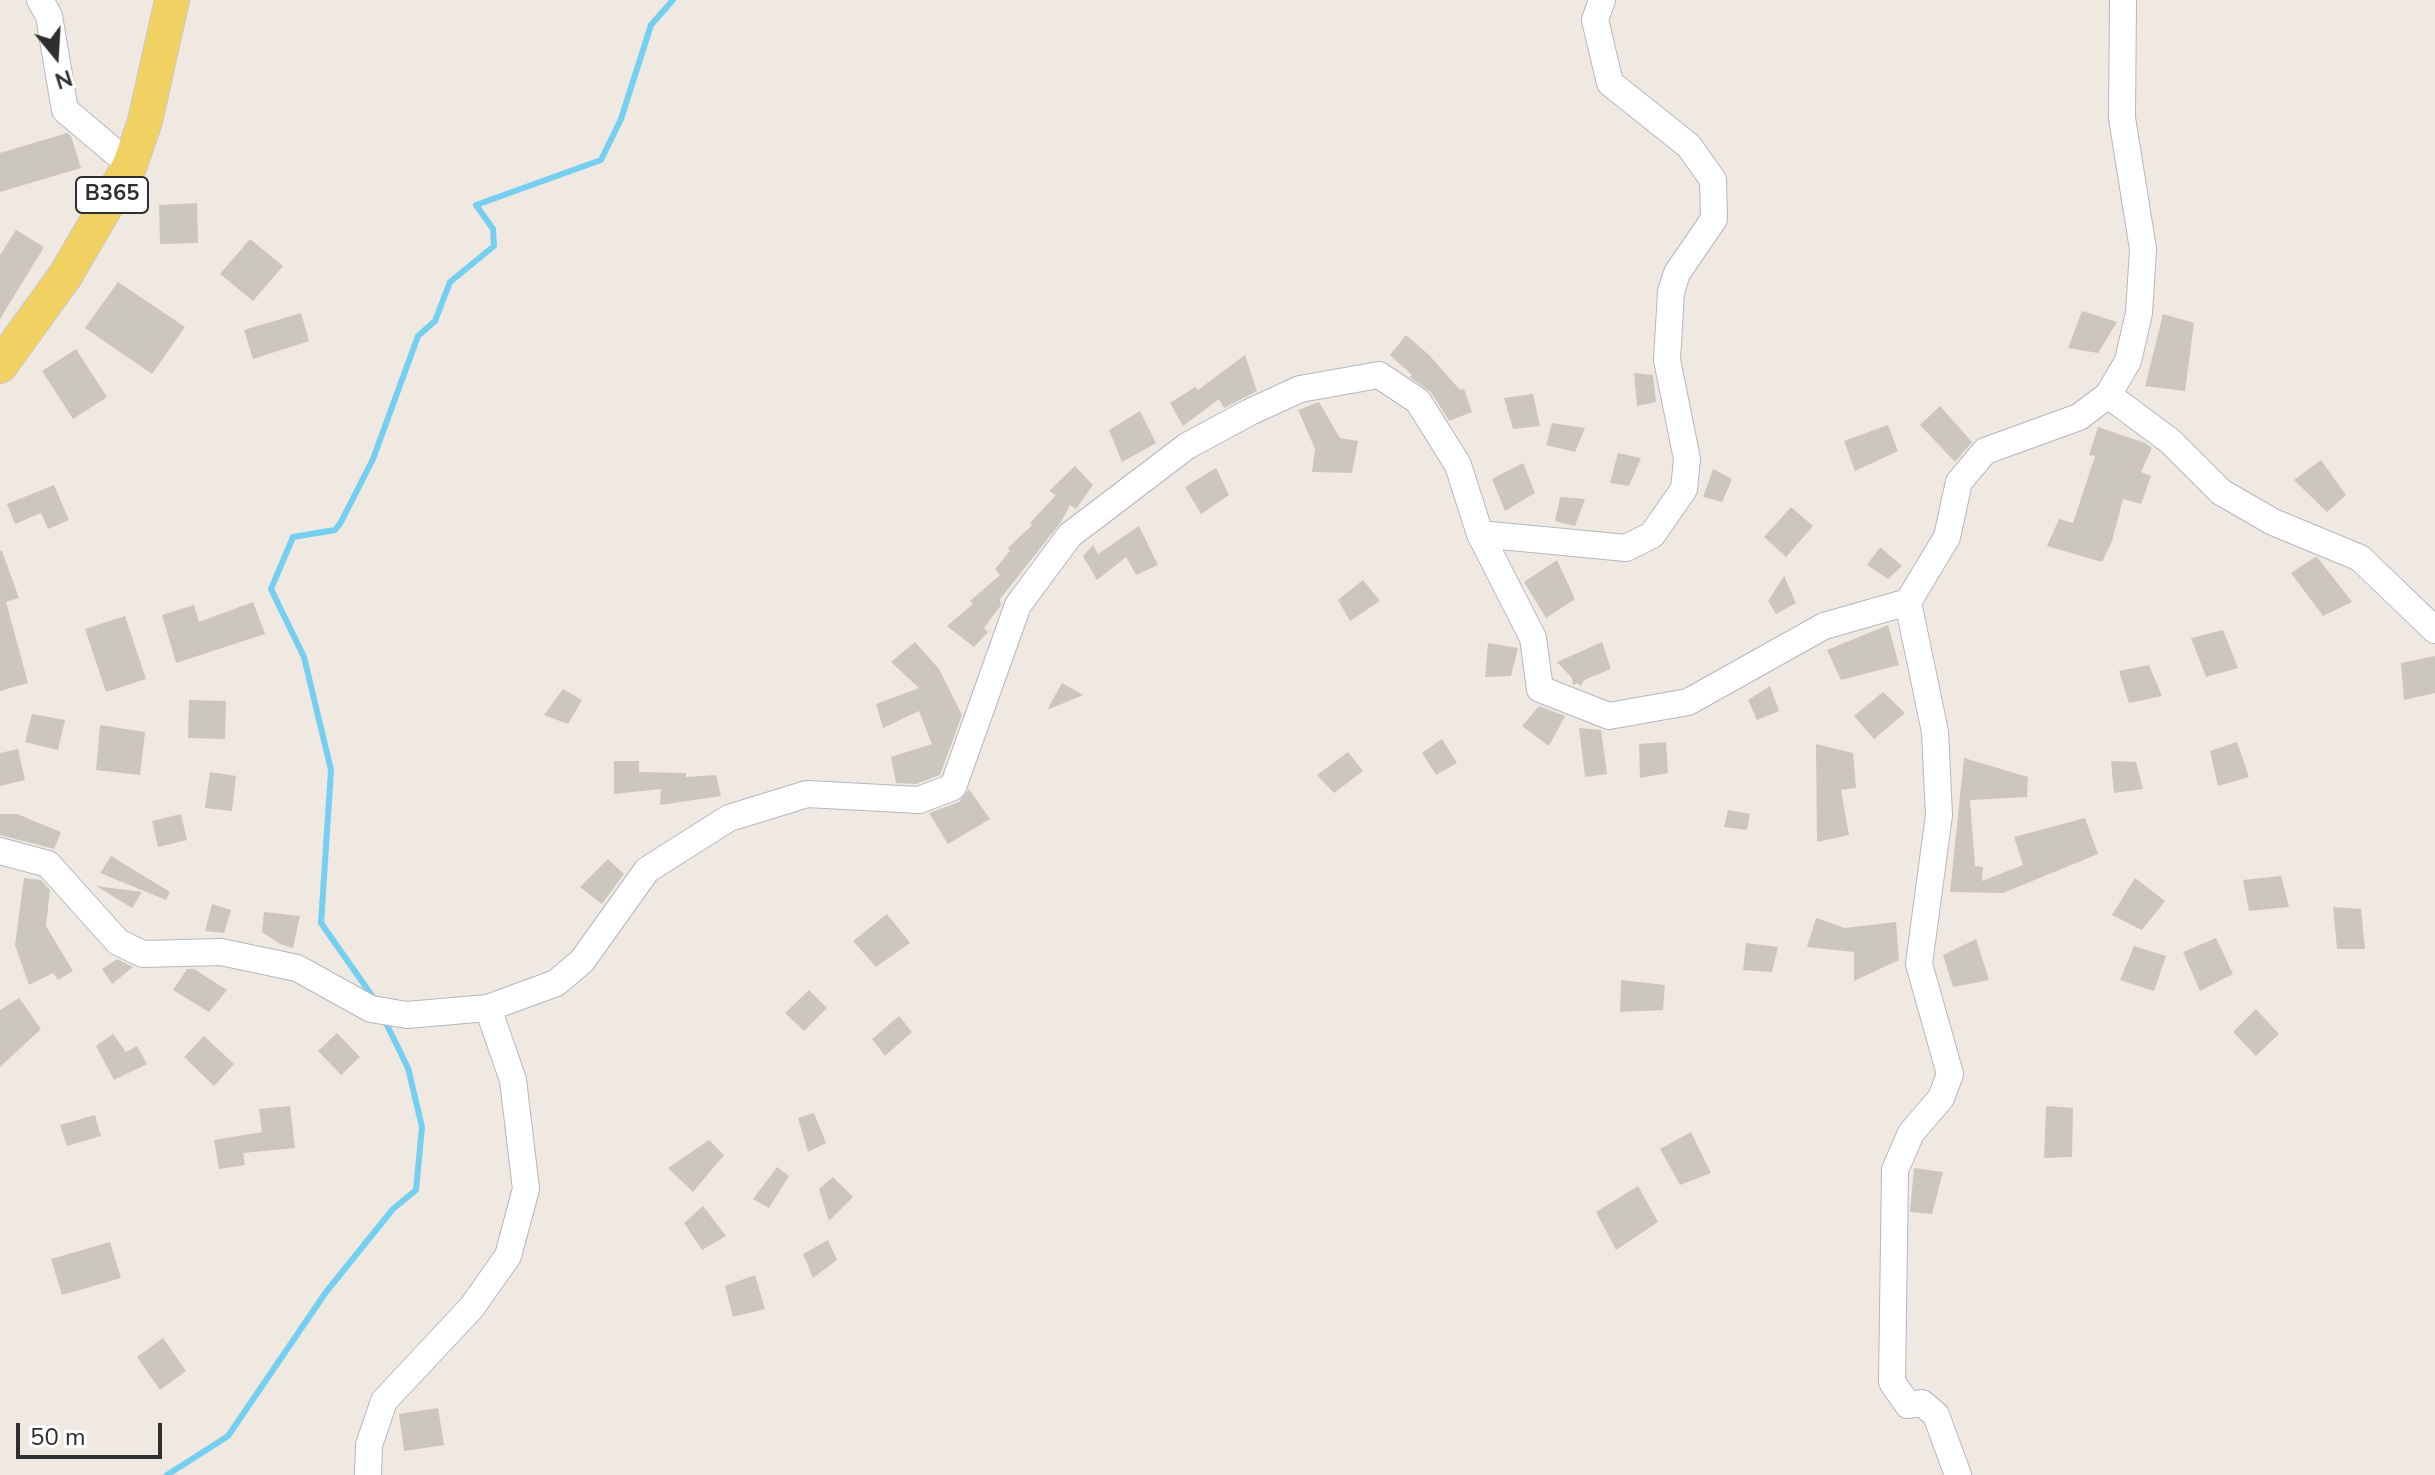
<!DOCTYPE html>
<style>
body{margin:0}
#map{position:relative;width:2435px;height:1475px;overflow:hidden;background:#efe9e1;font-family:"Nunito Sans",sans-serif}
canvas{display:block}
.north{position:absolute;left:16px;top:16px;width:80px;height:80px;-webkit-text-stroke:6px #fff;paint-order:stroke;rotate:162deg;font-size:22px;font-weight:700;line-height:32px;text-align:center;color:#2e2e2e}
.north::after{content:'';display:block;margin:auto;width:28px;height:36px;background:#2e2e2e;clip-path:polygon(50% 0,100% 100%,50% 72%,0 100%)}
.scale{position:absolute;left:16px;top:1423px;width:146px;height:36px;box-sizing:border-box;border:4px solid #2e2e2e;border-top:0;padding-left:10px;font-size:24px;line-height:28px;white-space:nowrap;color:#2e2e2e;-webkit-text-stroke:6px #fff;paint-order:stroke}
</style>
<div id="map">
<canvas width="2435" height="1475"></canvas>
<div class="north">N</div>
<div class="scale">50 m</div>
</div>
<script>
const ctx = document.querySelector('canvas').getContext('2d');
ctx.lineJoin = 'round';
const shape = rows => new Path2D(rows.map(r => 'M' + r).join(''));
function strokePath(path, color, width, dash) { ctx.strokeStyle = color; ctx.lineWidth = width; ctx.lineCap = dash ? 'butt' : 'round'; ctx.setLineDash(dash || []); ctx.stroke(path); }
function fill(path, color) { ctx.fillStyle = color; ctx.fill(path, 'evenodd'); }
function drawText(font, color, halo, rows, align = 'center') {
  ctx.font = font + ' "Nunito Sans",sans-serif'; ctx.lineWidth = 7; ctx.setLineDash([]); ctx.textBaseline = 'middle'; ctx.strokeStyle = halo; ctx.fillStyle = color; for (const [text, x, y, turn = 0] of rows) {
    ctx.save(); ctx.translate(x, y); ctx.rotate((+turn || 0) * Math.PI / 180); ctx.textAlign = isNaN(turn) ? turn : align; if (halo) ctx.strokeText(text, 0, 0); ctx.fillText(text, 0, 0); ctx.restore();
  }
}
const stream = shape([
 [375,1000,321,923,331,770,304,657,271,589,293,537,335,530,341,522,373,459,418,336,435,321,450,282,494,246,493,229,476,205,601,160,621,119,651,25,673,0],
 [167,1475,228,1436,326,1292,393,1209,416,1190,422,1127,408,1068,385,1021]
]);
const building = shape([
 [67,133,71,136,81,168,0,192,0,153],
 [197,203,198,243,160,244,159,205],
 [16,230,44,247,0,319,0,255],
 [250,239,283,266,253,301,220,274],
 [118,282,185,327,152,374,85,328],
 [2082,311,2117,322,2098,353,2068,348],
 [301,313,309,341,253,359,244,330],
 [2163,314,2194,323,2185,391,2145,386],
 [1406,335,1429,355,1460,390,1464,389,1472,412,1449,421,1431,392,1410,377,1412,375,1390,355],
 [76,349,107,397,73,419,42,371],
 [1245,355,1257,391,1224,408,1219,399,1183,426,1170,403,1195,387,1198,390],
 [1634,373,1653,375,1656,402,1637,406],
 [1533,394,1540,426,1513,429,1504,398],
 [1319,402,1340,438,1358,441,1352,473,1312,472,1315,449,1298,410],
 [1940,406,1972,442,1955,462,1920,425],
 [1140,411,1156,443,1122,462,1109,430],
 [1552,423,1585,428,1575,452,1546,445],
 [1888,425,1898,451,1855,471,1844,441],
 [2098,427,2145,443,2152,448,2141,472,2151,476,2141,504,2123,499,2112,541,2102,562,2047,546,2059,519,2073,523,2095,456,2089,455],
 [1618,453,1641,458,1629,486,1610,483],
 [2321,460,2346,495,2327,512,2294,480],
 [1523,463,1535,493,1505,511,1492,479],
 [1075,466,1093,485,1076,509,1070,505,1061,522,1000,599,1001,605,984,628,988,632,974,647,947,626,973,604,970,601,1000,575,995,569,1010,551,1008,548,1032,525,1030,523,1056,495,1049,491],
 [1216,468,1229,495,1201,514,1185,487],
 [1713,469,1732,479,1722,502,1703,497],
 [54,485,69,520,48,529,41,513,15,524,7,504],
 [1560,497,1585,499,1575,526,1555,521],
 [1791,507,1813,526,1786,557,1764,537],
 [1139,526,1158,565,1136,575,1126,557,1097,580,1083,556,1093,545,1098,554],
 [1880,547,1902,566,1888,579,1867,565],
 [0,551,2,551,19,598,6,602,28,683,0,691],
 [2315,557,2318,558,2352,602,2323,616,2291,573],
 [1557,560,1575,599,1546,618,1524,582],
 [1784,576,1796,603,1776,614,1768,601],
 [1363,580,1380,601,1350,621,1338,600],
 [253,602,265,634,176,663,162,615,194,605,199,622],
 [125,616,146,679,106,692,85,629],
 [1888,625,1899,665,1841,680,1827,650],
 [2223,630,2238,668,2206,677,2191,638],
 [915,642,939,669,962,715,940,775,916,784,896,783,891,757,932,744,919,711,883,728,876,704,919,688,891,662],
 [1602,642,1611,669,1584,680,1581,686,1577,683,1573,685,1572,678,1557,662],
 [1488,643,1518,648,1511,676,1485,677],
 [2435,656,2435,693,2404,700,2401,663],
 [2149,665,2162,696,2129,703,2119,671],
 [1062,683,1083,695,1047,710],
 [1770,686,1779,711,1757,720,1748,700],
 [563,689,582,700,568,724,544,715],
 [1883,692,1905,713,1874,739,1854,716],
 [189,700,226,701,225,739,188,738],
 [1539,706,1565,716,1549,746,1522,726],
 [32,714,65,720,58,750,25,742],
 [100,725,145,732,140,775,96,770],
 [1579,728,1601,730,1607,774,1585,777],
 [1442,739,1457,763,1436,775,1422,753],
 [1666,742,1668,773,1640,778,1639,744],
 [2237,742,2249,777,2218,786,2210,751],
 [1816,744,1853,753,1856,788,1841,790,1849,835,1817,842],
 [18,749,25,780,0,786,0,753],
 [1348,752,1363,771,1334,793,1317,775],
 [1964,758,2028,777,2027,797,1970,800,1975,866,1983,867,1982,881,2023,865,2014,837,2085,818,2098,854,2003,893,1950,892],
 [614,761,639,761,639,772,686,773,686,777,716,775,721,796,660,805,661,789,614,794],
 [2111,761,2136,762,2143,789,2114,793],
 [210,772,236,776,232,811,205,808],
 [969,789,990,819,948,844,929,813,959,802],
 [1728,810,1750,814,1747,830,1724,827],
 [0,814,17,814,61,832,54,849,0,835],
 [181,814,187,840,158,847,152,821],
 [111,856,170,892,166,900,100,873],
 [608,859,624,874,602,904,580,887],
 [2281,876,2289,907,2249,911,2243,880],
 [24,878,41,880,50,890,46,926,73,971,58,980,53,973,29,985,15,945],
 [2135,878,2165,901,2142,930,2112,915],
 [96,886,142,892,132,908],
 [212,904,231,910,224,933,205,931],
 [2333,907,2361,909,2365,949,2337,949],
 [264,912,300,916,293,948,280,944,262,932],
 [887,914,910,943,876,967,853,941],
 [1816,918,1845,928,1896,922,1899,960,1854,981,1854,952,1807,947],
 [2216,938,2233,974,2200,991,2183,952],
 [1976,939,1989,980,1953,987,1943,955],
 [1746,943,1778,947,1772,972,1743,970],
 [2134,946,2166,956,2154,991,2120,980],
 [117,959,133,967,112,984,102,969],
 [187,969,194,969,227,990,209,1012,173,990],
 [1621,980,1665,985,1663,1010,1620,1012],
 [809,990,827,1008,804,1031,785,1013],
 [19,998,41,1029,0,1067,0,1010],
 [2256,1009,2279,1034,2256,1056,2233,1032],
 [899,1016,912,1032,885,1056,872,1039],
 [337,1033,360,1057,341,1075,318,1051],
 [113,1034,126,1052,137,1046,147,1064,114,1080,96,1046],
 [204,1036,234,1064,214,1086,184,1057],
 [290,1106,295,1148,243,1153,245,1165,219,1169,214,1140,262,1132,259,1109],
 [2046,1106,2073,1108,2072,1157,2044,1158],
 [814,1113,826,1143,808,1152,798,1118],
 [95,1115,101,1136,67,1146,60,1125],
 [1691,1132,1711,1173,1680,1185,1660,1149],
 [709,1140,724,1155,693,1192,668,1168],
 [777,1167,789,1176,769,1208,753,1199],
 [1914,1168,1943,1172,1932,1214,1910,1212],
 [833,1177,853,1197,829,1221,819,1189],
 [1638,1186,1658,1222,1616,1250,1596,1212],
 [703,1206,726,1236,702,1250,684,1223],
 [828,1240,837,1260,813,1278,803,1254],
 [110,1242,121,1278,62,1295,51,1259],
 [755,1275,765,1309,733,1317,725,1286],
 [163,1338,186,1371,160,1390,137,1357],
 [438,1408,444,1445,404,1451,399,1414]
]);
const minor = shape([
 [40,0,49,16,65,110,130,165],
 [2108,395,2170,441,2221,492,2273,522,2360,558,2435,630],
 [1480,534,1626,548,1652,535,1684,489,1687,459,1667,360,1671,292,1677,273,1714,219,1713,180,1689,146,1610,83,1595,20,1602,0],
 [0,851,48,864,118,942,143,954,221,952,297,968,371,1009,407,1015,488,1008,556,983,582,961,647,870,729,818,807,794,919,800,953,787,1018,605,1070,535,1187,446,1250,412,1300,389,1379,375,1418,401,1458,465,1480,534,1533,638,1540,689,1609,716,1688,702,1824,626,1908,602],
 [368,1475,369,1445,384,1401,472,1307,508,1256,526,1189,513,1080,488,1008],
 [1958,1475,1936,1415,1922,1403,1908,1405,1892,1382,1895,1170,1911,1133,1941,1098,1950,1074,1919,964,1939,815,1935,732,1908,602,1947,537,1959,482,1985,451,2079,417,2108,395,2128,361,2139,313,2143,249,2122,118,2123,0]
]);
const major = shape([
 [0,366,65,276,130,165,145,121,172,0]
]);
const shields = [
 [112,195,72]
];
const shieldNames = [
 ["B365",112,195]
];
strokePath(stream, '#75cff0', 6);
fill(building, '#cbc7bf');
strokePath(minor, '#b4b7c1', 28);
strokePath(major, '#c9c9c9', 36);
strokePath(minor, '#fff', 26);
strokePath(major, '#f2d163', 34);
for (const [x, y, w] of shields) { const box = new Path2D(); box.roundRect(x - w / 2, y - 18, w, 36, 6); ctx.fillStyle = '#fff'; ctx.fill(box); strokePath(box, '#2e2e2e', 2); }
drawText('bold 22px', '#2e2e2e', null, shieldNames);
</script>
